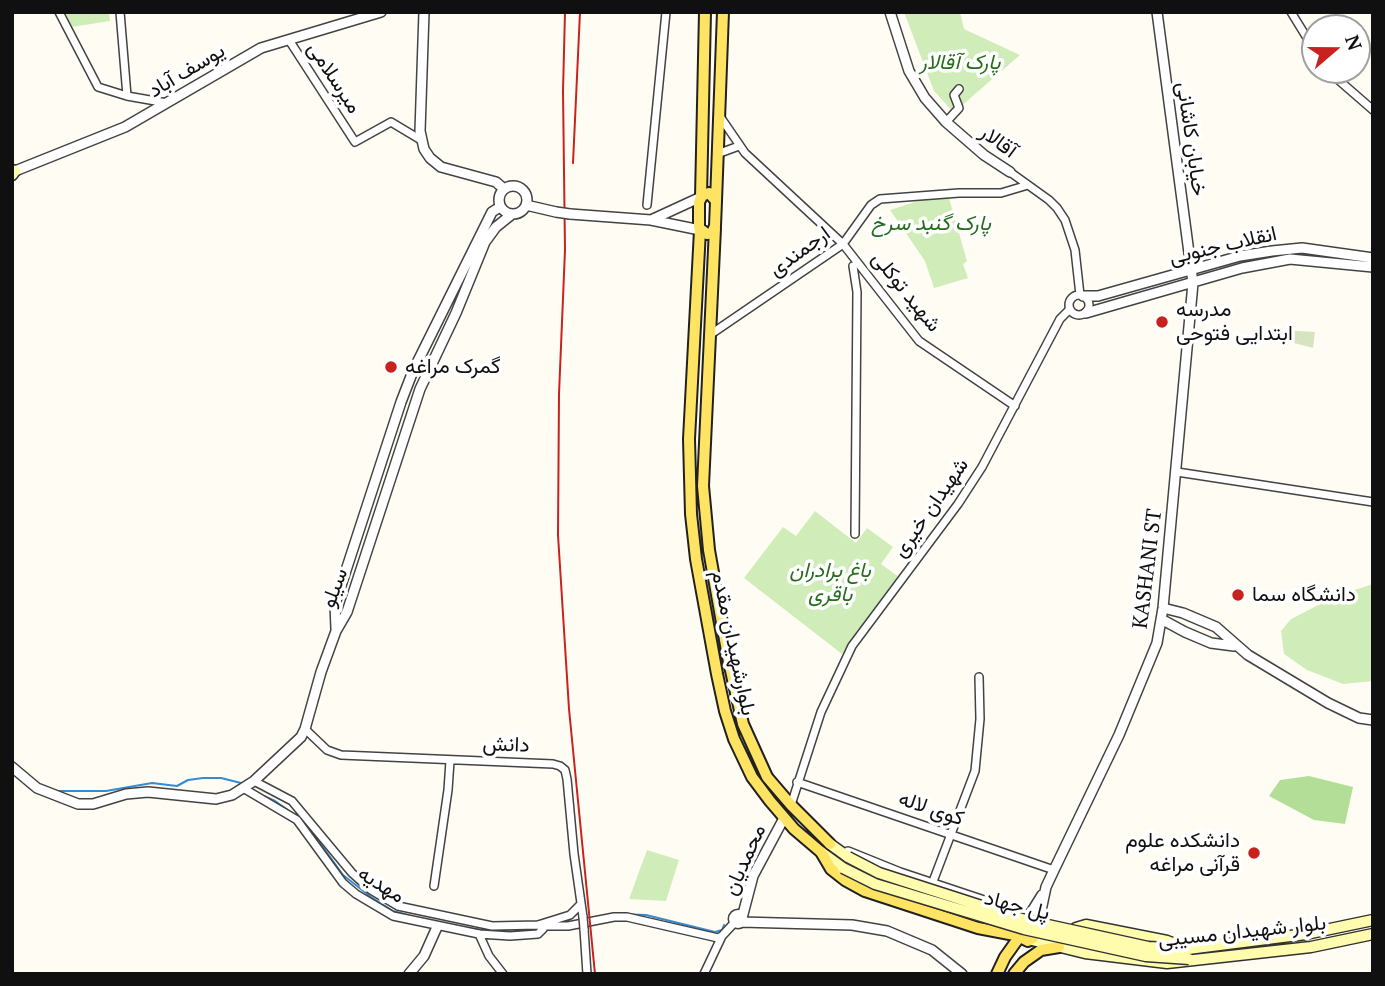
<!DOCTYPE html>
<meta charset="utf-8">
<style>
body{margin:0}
#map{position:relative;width:1385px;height:986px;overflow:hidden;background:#fffdf3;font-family:"PT Serif",serif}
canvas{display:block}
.frame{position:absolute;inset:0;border:14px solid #101010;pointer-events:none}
.north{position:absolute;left:1301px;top:14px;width:70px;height:70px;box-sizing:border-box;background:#fff;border:2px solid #9f9f9f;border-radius:50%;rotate:70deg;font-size:19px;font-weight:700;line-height:28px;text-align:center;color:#101010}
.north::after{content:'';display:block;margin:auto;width:24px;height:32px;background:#c9221e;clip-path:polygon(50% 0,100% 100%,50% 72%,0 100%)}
</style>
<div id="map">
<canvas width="1385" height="986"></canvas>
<div class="frame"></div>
<div class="north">N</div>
</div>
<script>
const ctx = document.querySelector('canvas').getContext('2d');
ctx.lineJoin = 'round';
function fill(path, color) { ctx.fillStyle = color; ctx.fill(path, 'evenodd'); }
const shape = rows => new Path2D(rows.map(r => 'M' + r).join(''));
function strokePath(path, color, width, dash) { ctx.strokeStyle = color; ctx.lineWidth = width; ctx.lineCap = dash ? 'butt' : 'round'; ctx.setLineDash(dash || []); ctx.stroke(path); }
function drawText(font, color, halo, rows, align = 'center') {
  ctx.font = font + ' "PT Serif",Vazirmatn,serif'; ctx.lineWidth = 7; ctx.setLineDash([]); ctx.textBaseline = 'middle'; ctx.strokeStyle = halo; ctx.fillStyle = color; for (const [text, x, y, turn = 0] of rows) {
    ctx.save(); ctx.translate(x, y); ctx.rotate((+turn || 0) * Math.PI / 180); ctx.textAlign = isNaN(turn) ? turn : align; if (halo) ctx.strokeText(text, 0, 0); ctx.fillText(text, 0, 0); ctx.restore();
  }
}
const green = shape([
 [65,12,109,12,110,21,72,27],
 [904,12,960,12,964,29,1020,55,959,108,956,115,934,91],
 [949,198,967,261,963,264,968,278,934,288,925,261,890,210,924,199],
 [815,511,856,543,867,528,893,547,881,564,900,578,842,654,744,578,783,527,796,536],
 [1373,584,1373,681,1343,684,1307,670,1284,654,1281,631,1291,619,1336,596],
 [647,850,679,860,666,901,629,899]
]);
const forest = shape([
 [1309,776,1353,787,1345,824,1314,820,1269,796,1280,780]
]);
const cemetery = shape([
 [1282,330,1315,332,1313,348,1283,340]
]);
const stream = shape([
 [54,791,106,791,152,783,177,786,188,780,203,778,221,778,241,783],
 [264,796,275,801,305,822,343,875,371,897,393,911,414,917],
 [619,914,646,915,715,932,722,930,724,925],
 [460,927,483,930,524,932]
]);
const minor = shape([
 [59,12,98,87,127,96,167,103],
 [120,12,127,96],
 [1291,12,1315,51],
 [289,40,355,142,391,122,421,140],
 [1327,70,1373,110],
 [719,115,745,153,843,244,919,341,1015,406],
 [946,122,959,108,954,95,959,89],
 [717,154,739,146],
 [1010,172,1049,200,1057,208,1065,220,1075,250,1080,295],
 [647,205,666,12],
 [853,266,857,292,855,534],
 '1069 305a10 10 0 1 1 20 0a10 10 0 1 1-20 0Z',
 [710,331,714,332,843,244,871,205,880,199,959,193,1001,193,1028,185],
 [1177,472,1373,502],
 [305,729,327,750,341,755,553,764,560,766,565,770,567,779,574,854,583,917],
 [254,781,292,801,352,873,371,890,398,906,492,926,538,925,570,915,581,904],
 [797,782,1054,870],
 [243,788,297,820,343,883,356,894,393,916,479,934,510,936,538,934,543,929,541,926,538,925],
 [791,805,821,712,852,646,958,504,982,467,1060,319,1070,309],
 [932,884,975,771,980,719,979,677],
 [434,886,448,790,450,761],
 [542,926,568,926,614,917,627,917,718,938,722,936,735,922],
 [584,929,587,974],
 [479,934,489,956,503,974],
 [704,974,722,936]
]);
const tertiary = shape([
 [424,12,420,131,424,149,430,158,441,167,496,182,504,189],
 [890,12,909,71,925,98,946,122,984,155,1010,172],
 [15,171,125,127,261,48,381,12],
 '499 200a14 14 0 1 1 28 0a14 14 0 1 1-28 0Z',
 [526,205,556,212],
 [570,214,651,220],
 [700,230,651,220,701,197],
 [1083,296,1098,296,1240,256,1272,251,1302,248,1373,258],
 [1086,313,1242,268,1290,259,1373,267],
 [1163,608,1183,613,1216,627,1248,655,1328,703,1359,718,1373,720],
 [1161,619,1185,632,1211,643,1234,646],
 [336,629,335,604,401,402,413,371,492,212,500,207],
 [12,767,37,788,78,804,93,804,126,794,148,792,216,799,232,795,254,781,301,737,305,729,321,672,336,631,347,612,420,389,456,313,485,242,496,227,511,215],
 [848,852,900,873,1029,916,1042,895],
 '733.5 919a4.5 4.5 0 1 1 9 0a4.5 4.5 0 1 1-9 0Z',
 [742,918,753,876,784,818],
 [1039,920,1046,887,1054,870,1119,735,1157,643,1163,608,1193,283,1157,12],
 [741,922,852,925,887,931,932,950,962,974],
 [409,974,424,956,437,927]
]);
const secondary = shape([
 [12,170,15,171,12,175],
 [830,844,848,857],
 [821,852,843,868],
 [1072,935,1076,928,1086,925,1167,941,1188,949,1306,934,1373,920],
 [1032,940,1085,953,1167,963,1311,947,1373,934]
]);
const primary = shape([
 [709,193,716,201,715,226,712,233,707,234,699,228,699,202,702,196,709,193],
 [701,197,705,12],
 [716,201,723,12],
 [715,228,703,486,709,550,729,662,743,724,767,777,791,805,830,844],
 [700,230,689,439,691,514,696,559,717,674,725,711,734,739,752,777,770,801,794,829,821,852,831,869,845,880,865,891,978,928,1020,936,1005,957,997,974],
 [1029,916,1035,916,1039,922,1033,938,1028,941,1022,938,1019,934,1029,916],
 [1014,974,1024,962,1041,950,1059,947]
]);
const rail = shape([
 [565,12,563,91,565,250,559,394,558,535,569,709,595,974],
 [573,163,580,12]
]);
const minorBridge = shape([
 [583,917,584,929]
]);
const tertiaryBridge = shape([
 [556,212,570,214]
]);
const secondaryBridge = shape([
 [848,857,879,873,1025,920,1148,947,1188,949],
 [843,868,875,884,1024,929,1146,956,1189,959]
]);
const markers = [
 [1162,322,7,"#c9221e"],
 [391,367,7,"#c9221e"],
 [1238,595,7,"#c9221e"],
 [1254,853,7,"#c9221e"]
];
const parkNames = [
 ["پارک آقالار",960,63],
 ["پارک گنبد سرخ",931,224],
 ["باغ برادران",830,571],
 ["باقری",830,595]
];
const streetNames = [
 ["یوسف آباد",187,71,-31],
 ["میرسلامی",334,78,57],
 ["خیابان کاشانی",1191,139,82],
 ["آقالار",998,142,37],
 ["انقلاب جنوبی",1223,246,-13],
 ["ارجمندی",800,252,-36],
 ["شهید توکلی",906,292,51],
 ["شهیدان خیری",931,508,-55],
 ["KASHANI ST",1148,569,-83],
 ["سیلو",335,588,-69],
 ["بلوارشهیدان مقدم",733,643,78],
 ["دانش",506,745,2],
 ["کوی لاله",931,809,19],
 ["محمدیان",745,860,-66],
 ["مهدیه",381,885,32],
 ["پل جهاد",1017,906,14],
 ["بلوار شهیدان مسیبی",1242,932,-6]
];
const poiNames = [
 ["مدرسه",1176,310],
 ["ابتدایی فتوحی",1176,334],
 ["گمرک مراغه",405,367],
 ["دانشگاه سما",1252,595],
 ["دانشکده علوم",1240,841,"right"],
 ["قرآنی مراغه",1240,865,"right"]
];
fill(green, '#d0edb9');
fill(forest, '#b2de97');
fill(cemetery, '#d6e4c1');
strokePath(stream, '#368bd5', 2);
strokePath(minor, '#434343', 10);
strokePath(tertiary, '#434343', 12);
strokePath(secondary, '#323232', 13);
strokePath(primary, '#212121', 14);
strokePath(minor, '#fff', 7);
strokePath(tertiary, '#fff', 9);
strokePath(secondary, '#fffcae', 10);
strokePath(primary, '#ffe463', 10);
strokePath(rail, '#c9221e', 2);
strokePath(minorBridge, '#434343', 10, []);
strokePath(tertiaryBridge, '#434343', 12, []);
strokePath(secondaryBridge, '#323232', 13, []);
strokePath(minorBridge, '#fff', 7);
strokePath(tertiaryBridge, '#fff', 9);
strokePath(secondaryBridge, '#fffcae', 10);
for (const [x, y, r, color] of markers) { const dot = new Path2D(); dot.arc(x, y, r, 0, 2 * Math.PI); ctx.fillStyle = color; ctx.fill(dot); strokePath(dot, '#fff', 2.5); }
drawText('italic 21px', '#266d1b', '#fff', parkNames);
drawText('21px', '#101010', '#fff', streetNames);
drawText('21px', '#101010', '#fff', poiNames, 'left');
</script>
